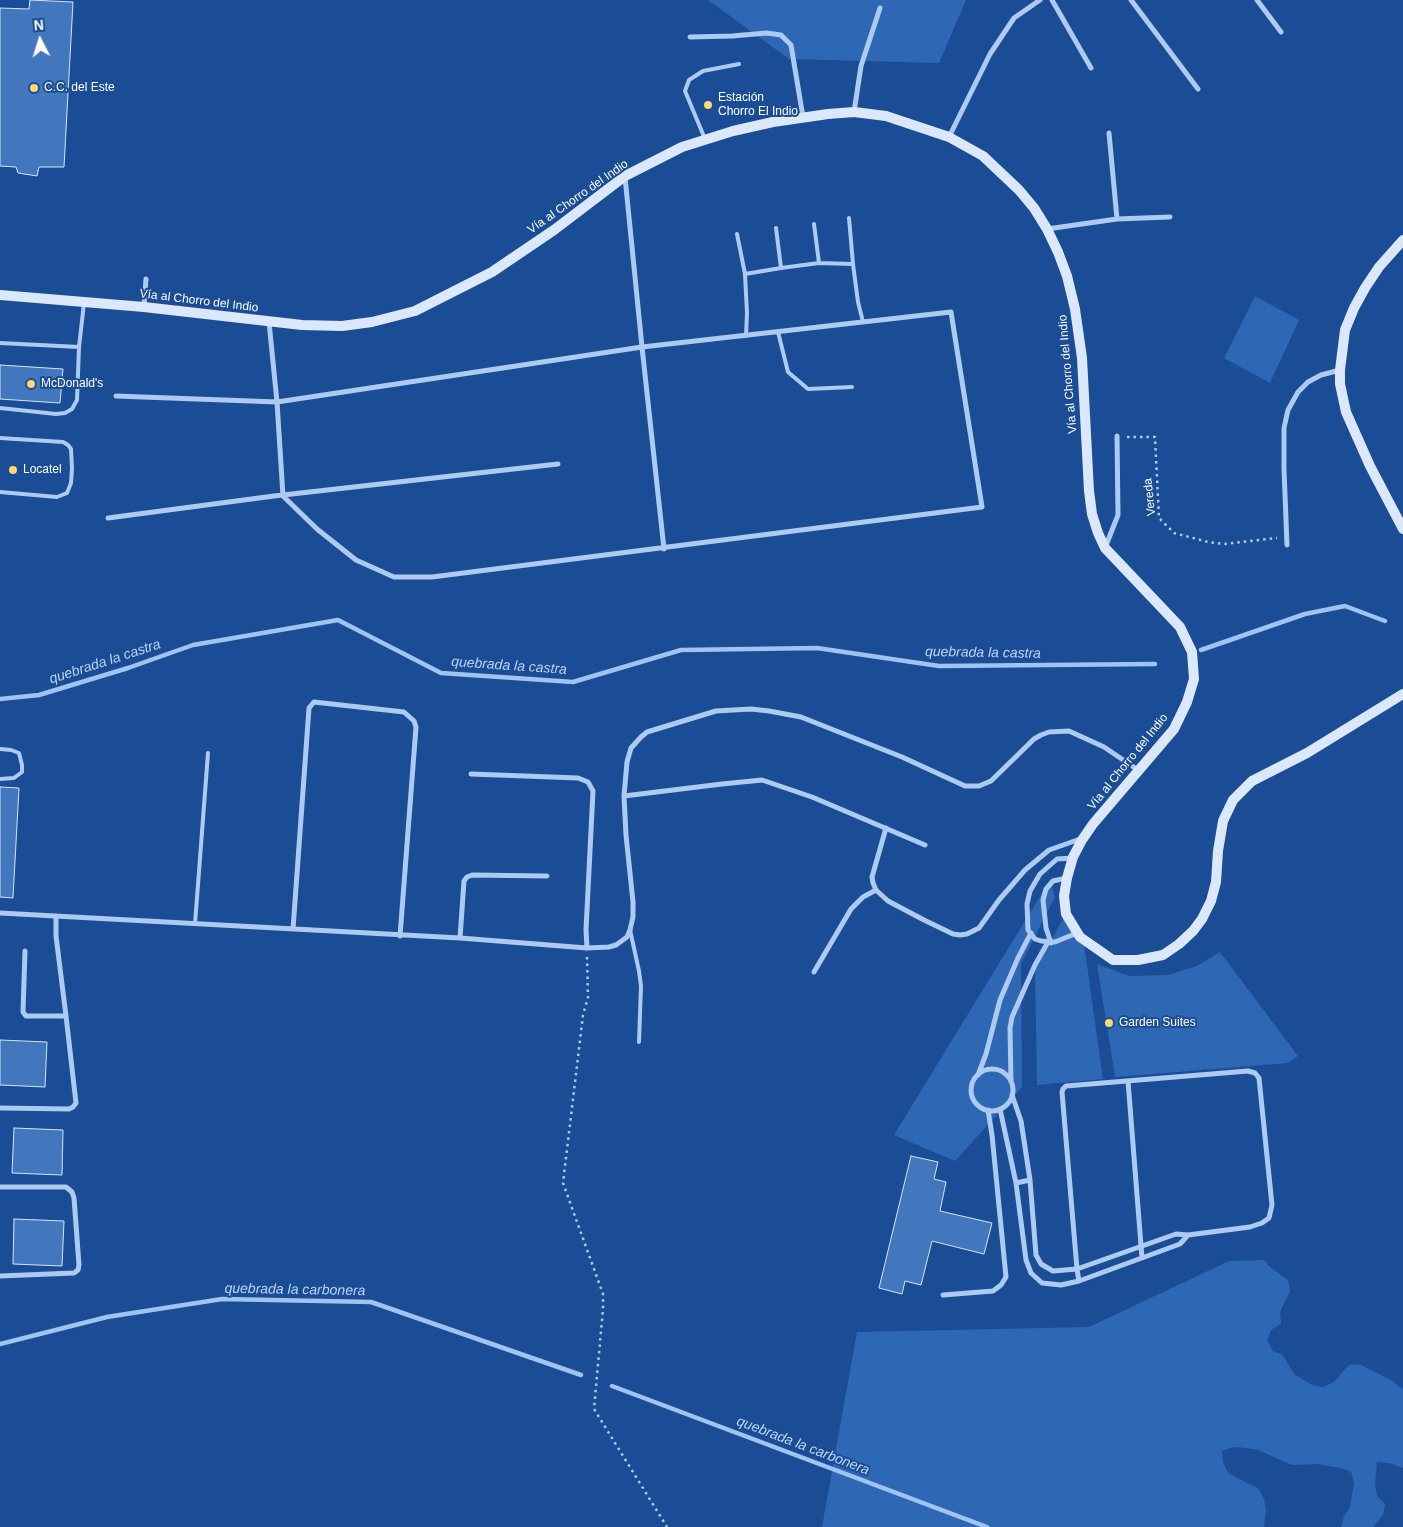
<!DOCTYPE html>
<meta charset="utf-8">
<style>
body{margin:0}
#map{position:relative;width:1403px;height:1527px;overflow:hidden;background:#1a4d96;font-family:Helvetica,sans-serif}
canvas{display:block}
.north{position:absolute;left:15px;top:15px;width:50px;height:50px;-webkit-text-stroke:4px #1a4d96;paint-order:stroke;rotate:355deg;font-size:14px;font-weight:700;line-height:20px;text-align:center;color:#fff}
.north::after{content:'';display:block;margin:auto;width:18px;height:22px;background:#fff;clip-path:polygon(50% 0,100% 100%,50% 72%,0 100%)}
</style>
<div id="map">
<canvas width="1403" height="1527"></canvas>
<div class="north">N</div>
</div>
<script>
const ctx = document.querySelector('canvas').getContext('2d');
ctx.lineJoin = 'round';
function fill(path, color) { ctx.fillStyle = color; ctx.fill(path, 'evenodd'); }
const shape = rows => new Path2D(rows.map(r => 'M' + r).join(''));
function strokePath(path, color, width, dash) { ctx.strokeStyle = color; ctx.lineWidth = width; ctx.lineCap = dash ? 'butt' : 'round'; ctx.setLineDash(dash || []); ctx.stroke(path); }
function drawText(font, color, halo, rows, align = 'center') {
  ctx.font = font + ' Helvetica,sans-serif'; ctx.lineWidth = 4; ctx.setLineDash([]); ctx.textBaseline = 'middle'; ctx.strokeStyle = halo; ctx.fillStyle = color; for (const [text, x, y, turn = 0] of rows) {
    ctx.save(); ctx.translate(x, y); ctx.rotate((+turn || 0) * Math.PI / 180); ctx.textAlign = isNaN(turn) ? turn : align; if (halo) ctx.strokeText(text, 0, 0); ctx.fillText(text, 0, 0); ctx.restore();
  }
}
const green = shape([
 [708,0,966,0,939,63,789,59],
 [1255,296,1299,320,1270,383,1224,358],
 [1050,880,1055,897,1021,964,1022,1087,955,1161,894,1135],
 [1064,917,1084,944,1103,1079,1037,1085,1035,970],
 [1220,952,1298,1056,1288,1063,1115,1077,1097,964,1129,976,1168,975,1197,966],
 [1264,1260,1270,1267,1288,1280,1290,1291,1280,1312,1281,1324,1271,1330,1267,1341,1273,1351,1283,1355,1294,1374,1312,1385,1323,1387,1334,1382,1349,1365,1359,1364,1389,1379,1403,1389,1403,1468,1389,1463,1377,1462,1375,1485,1377,1496,1385,1504,1383,1515,1373,1527,1341,1527,1344,1516,1350,1507,1354,1483,1351,1472,1341,1468,1317,1464,1292,1465,1258,1450,1246,1448,1234,1447,1222,1451,1223,1462,1228,1473,1259,1489,1264,1499,1266,1510,1264,1527,822,1527,857,1332,1089,1327,1229,1261]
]);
const stream = shape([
 [1201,650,1305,614,1345,606,1385,621],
 [0,699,39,695,128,668,193,645,338,620,441,673,573,682,681,650,817,648,939,666,1155,664],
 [0,1344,107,1317,222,1299,371,1302,581,1375],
 [612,1386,987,1527]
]);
const building = shape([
 [30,0,73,2,64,167,39,167,37,176,18,173,16,167,0,166,0,8,29,9,30,0],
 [0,365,63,369,60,403,0,399,0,365],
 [0,787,19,788,13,898,0,897,0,787],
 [0,1040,47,1042,45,1087,0,1085,0,1040],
 [14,1128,63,1130,62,1175,12,1173,14,1128],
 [911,1156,938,1162,934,1179,946,1182,940,1211,992,1223,984,1254,932,1241,921,1285,905,1281,902,1294,879,1288,911,1156],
 [14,1219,64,1221,62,1266,13,1264,14,1219]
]);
const path = shape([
 [1127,437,1155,437,1159,518,1174,533,1208,542,1224,544,1277,538],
 [587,957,588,997,583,1015,563,1183,603,1294,603,1309,594,1409,667,1527]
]);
const lane = shape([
 [705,139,685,91,689,80,703,71,739,64],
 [849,218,853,264],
 [814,224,819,263],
 [776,228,781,268],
 [737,234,745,274],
 [778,332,788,372,808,389,852,387],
 [746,336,747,313,745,274,781,268,819,263,853,264,858,302,863,322],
 [0,343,79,347],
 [0,408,56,414,65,413,72,409,77,400,79,347,84,303],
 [0,438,63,442,68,445,71,449,72,468,71,483,67,493,57,497,0,492],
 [0,749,11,750,19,753,22,765,22,772,14,778,0,779],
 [195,924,208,753],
 [630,930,639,971,641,986,639,1042]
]);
const street = shape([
 [1052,0,1091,68],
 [1131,0,1198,89],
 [1257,0,1281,32],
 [690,37,732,36,767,33,781,35,791,45,803,117],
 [854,112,861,66,880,8],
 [1109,133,1117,219],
 [949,137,990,54,1014,18,1040,0],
 [625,177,642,347,664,549],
 [1047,229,1117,219,1170,217],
 [144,307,146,279],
 [116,396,277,402,642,347,951,312,982,507,432,577,394,577,356,560,317,529,283,496,277,402,269,322],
 [108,518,274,496,558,464],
 [1287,545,1284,469,1284,428,1288,410,1298,392,1308,382,1321,375,1340,370],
 [1105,548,1118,515,1117,436],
 [471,774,578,778,588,782,593,791,586,930,587,948],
 [624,796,722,784,762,780,812,797,925,845],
 [886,828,872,877,873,883,876,890,888,901,924,920,953,934,960,935,967,934,979,928,999,900,1025,870,1049,850,1083,838],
 [1073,858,1057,859,1040,874,1030,891,1027,904,1028,930,1035,939,1041,941,1055,942,1077,933],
 [0,913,460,938,587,948,609,947,616,945,627,937,630,930,633,917,633,902,626,835,624,796,627,762,631,748,641,737,647,732,716,711,751,709,769,711,801,717,902,757,965,786,979,786,991,781,1034,739,1041,735,1049,732,1069,731,1104,747,1138,770],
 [293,929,309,708,314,702,404,712,414,721,416,727,400,936],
 [460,938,464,881,467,877,472,875,547,876],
 [1051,943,1046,928,1043,900,1046,889,1053,881,1067,878],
 [25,951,23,1012,26,1016,66,1016],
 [814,972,851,909,863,897,876,890],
 '971 1090a21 21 0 1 1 42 0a21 21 0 1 1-42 0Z',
 [978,1075,986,1054,1000,1000,1018,958,1031,933],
 [1128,1081,1142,1258],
 [1011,1082,1010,1028,1012,1017,1035,965,1048,942],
 [1012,1095,1021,1121,1030,1180,1036,1255,1041,1264,1053,1271,1077,1269,1176,1234,1188,1235,1250,1227,1262,1223,1269,1218,1272,1205,1259,1078,1255,1073,1248,1071,1066,1086,1063,1089,1062,1092,1077,1269,1079,1281],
 [0,1108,69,1109,73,1107,76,1103,66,1016,56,936,56,916],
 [1000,1109,1016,1183,1026,1260,1031,1273,1042,1283,1061,1285,1079,1281,1180,1244,1188,1235],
 [1016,1183,1030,1180],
 [0,1187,66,1187,72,1192,74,1198,79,1265,78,1270,74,1273,0,1276],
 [943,1295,993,1291,1001,1285,1006,1277,992,1135,988,1110]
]);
const secondary = shape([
 [1403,240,1379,267,1365,288,1354,308,1345,330,1340,370,1340,384,1346,412,1370,466,1403,529],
 [0,295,144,307,302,325,342,326,372,322,415,311,492,272,554,230,625,176,682,147,733,131,773,122,828,114,854,112,886,116,949,137,983,156,1019,190,1034,208,1047,229,1058,252,1067,276,1075,309,1082,358,1089,491,1092,514,1098,533,1105,548,1180,627,1192,652,1194,679,1187,702,1174,729,1093,824,1082,840,1073,857,1067,878,1064,896,1066,914,1080,937,1113,960,1138,960,1163,955,1179,944,1193,931,1202,919,1211,901,1216,882,1218,851,1223,821,1233,800,1252,781,1307,753,1403,694]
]);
const markers = [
 [34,88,5,"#ffd86c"],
 [708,105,5,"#ffd86c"],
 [31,384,5,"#ffd86c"],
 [13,470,5,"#ffd86c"],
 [1109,1023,5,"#ffd86c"]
];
const poiNames = [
 ["C.C. del Este",44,88],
 ["Estación",718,98],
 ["Chorro El Indio",718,112],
 ["McDonald's",41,384],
 ["Locatel",23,470],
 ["Garden Suites",1119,1023]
];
const streetNames = [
 ["Vía al Chorro del Indio",578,197,-35],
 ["Vía al Chorro del Indio",199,301,7],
 ["Vía al Chorro del Indio",1068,374,-95],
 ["Vereda",1150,497,-96],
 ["Vía al Chorro del Indio",1128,762,-51]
];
const waterNames = [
 ["quebrada la castra",983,653,1],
 ["quebrada la castra",105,662,-18],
 ["quebrada la castra",509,666,4],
 ["quebrada la carbonera",295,1290,1],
 ["quebrada la carbonera",803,1446,21]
];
fill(green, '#2e67b4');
strokePath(stream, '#a0c4f2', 4.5);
fill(building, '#4377bd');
strokePath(building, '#d4e5fb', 1);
strokePath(path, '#adcaf0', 2.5, [2.5, 4]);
strokePath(lane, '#adcaf0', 4);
strokePath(street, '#adcaf0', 5);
strokePath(secondary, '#dbe8fb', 10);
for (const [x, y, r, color] of markers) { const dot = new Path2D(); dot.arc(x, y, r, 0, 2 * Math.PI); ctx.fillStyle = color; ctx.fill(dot); strokePath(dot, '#1a4d96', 2); }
drawText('12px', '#fff', '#1a4d96', poiNames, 'left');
drawText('12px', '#fff', '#1a4d96', streetNames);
drawText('italic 14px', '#b9d4f7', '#1a4d96', waterNames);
</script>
